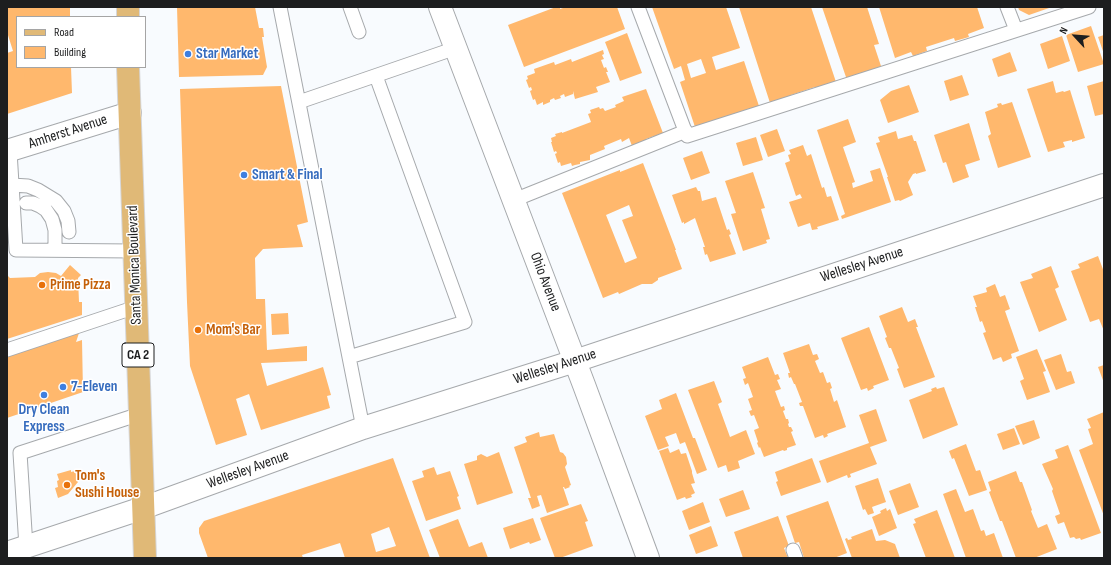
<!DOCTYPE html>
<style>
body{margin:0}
#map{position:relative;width:1111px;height:565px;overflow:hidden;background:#f8fbfe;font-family:"Sofia Sans Condensed",sans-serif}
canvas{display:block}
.frame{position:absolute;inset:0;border:8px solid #1d1e1f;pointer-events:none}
.legend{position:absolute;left:16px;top:16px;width:130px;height:52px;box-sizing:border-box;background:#fff;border:1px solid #a5a5a5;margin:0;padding:5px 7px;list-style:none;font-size:12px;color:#1d1e1f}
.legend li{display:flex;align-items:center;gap:8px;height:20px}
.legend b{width:20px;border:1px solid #a5a5a5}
.north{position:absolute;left:1055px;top:16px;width:40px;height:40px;-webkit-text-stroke:3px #fff;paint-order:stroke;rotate:296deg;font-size:11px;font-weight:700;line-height:16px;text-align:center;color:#1d1e1f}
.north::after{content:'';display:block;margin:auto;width:14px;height:18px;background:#1d1e1f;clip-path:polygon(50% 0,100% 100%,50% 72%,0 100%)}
</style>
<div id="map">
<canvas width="1111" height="565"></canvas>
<div class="frame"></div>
<ul class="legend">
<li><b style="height:5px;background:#e0b977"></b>Road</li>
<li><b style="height:11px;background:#ffb86d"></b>Building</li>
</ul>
<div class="north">N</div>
</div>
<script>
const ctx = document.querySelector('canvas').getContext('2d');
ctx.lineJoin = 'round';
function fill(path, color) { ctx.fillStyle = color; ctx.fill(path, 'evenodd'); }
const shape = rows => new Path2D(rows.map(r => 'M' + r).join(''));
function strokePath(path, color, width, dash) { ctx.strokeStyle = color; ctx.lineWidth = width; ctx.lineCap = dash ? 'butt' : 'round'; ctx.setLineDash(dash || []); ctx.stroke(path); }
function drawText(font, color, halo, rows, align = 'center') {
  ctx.font = font + ' "Sofia Sans Condensed",sans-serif'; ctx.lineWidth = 3; ctx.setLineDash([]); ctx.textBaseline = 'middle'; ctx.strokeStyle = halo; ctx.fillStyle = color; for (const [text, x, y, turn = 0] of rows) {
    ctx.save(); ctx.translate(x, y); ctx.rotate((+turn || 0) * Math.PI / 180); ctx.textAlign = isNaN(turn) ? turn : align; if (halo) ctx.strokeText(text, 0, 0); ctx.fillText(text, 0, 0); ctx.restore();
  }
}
const building = shape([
 [7,7,70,7,70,17,17,17,17,67,71,67,72,93,7,114,7,53,13,51,7,32],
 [177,7,255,7,259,28,263,28,264,37,262,37,267,67,263,75,179,77],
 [556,7,560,7,560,9,566,7,617,7,625,29,524,67,508,25],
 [652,7,726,7,740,48,712,57,716,70,744,61,759,106,695,127,680,82,685,80,681,66,674,69],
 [701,59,706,73,691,78,687,64],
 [739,7,811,7,837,85,816,91,815,87,791,95,792,99,771,106],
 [822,7,867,7,879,44,874,45,882,69,847,80],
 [879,7,977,7,984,28,968,34,969,37,955,41,954,38,926,47,927,51,913,56,911,52,895,58],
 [1018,7,1052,7,1029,15,1019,10],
 [1091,26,1104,64,1078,72,1066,35],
 [627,33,642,73,620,81,605,42],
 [1104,35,1104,54,1098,37],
 [1062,36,1070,61,1048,69,1040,44],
 [603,50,604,54,602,55,604,59,601,60,604,68,606,67,608,72,606,72,610,82,596,87,598,92,575,99,573,91,573,94,565,97,564,94,560,96,561,98,555,100,554,98,550,100,550,102,543,105,543,102,537,105,535,99,533,100,530,91,532,90,531,87,529,88,526,80,528,79,527,76,535,73,534,69,554,62,555,65,571,59,572,62],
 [1010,52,1017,71,998,77,992,59],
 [962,75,969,95,950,101,944,81],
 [1053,81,1056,93,1063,91,1064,92,1070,90,1085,138,1072,142,1072,140,1063,142,1065,147,1048,152,1027,89],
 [1104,81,1104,114,1095,116,1087,86],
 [909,85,919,112,888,123,880,100,891,91],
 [281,86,308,222,297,225,303,247,263,249,255,258,256,299,265,299,267,350,307,346,307,361,261,363,267,386,323,367,331,395,327,396,330,408,261,430,249,394,236,399,247,435,216,445,190,366,187,302,180,89],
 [646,89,663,133,662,135,655,138,654,136,646,139,647,141,635,146,634,145,632,146,629,138,622,142,621,139,604,146,605,149,590,155,590,160,580,162,580,164,575,165,572,166,571,163,561,166,560,162,558,163,555,154,557,153,556,151,554,152,551,142,552,142,551,138,556,136,555,134,562,132,562,133,591,122,588,114,591,113,590,110,599,107,600,109,603,108,605,111,616,107,615,105,624,101,622,97],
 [1012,102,1031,157,998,168,988,136,991,134,985,112,998,107,997,104,1001,103,1002,105],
 [848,119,856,142,843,147,855,182,852,183,853,188,873,181,870,171,880,168,891,202,842,219,841,216,845,214,817,130],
 [969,123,980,160,965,165,969,177,953,183,946,162,943,163,934,135],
 [777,129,785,151,768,157,760,135],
 [896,131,898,139,912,135,914,141,916,141,926,171,916,174,916,173,913,174,908,182,913,195,900,201,899,200,895,201,887,177,888,177,876,143,880,142,878,137],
 [756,137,763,160,743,166,736,143],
 [803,145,807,156,811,154,822,188,824,187,827,197,831,196,839,220,817,227,818,229,812,230,810,223,798,227,789,202,802,198,800,194,796,196,785,163,790,161,788,155,791,154,789,150],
 [702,151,710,173,691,180,683,158],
 [643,163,676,250,675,250,682,269,658,278,658,280,652,284,642,284,619,294,618,292,603,298,562,193,620,170,620,172],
 [629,205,633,216,622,220,637,258,625,263,606,215],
 [753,172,765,208,761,209,770,239,766,240,767,243,743,251,731,214,736,213,725,181],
 [696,187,698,191,700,191,702,201,716,197,727,230,729,229,731,234,729,235,736,254,710,262,707,254,705,255,703,247,705,247,695,218,684,224,684,222,682,223,672,195],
 [1098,256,1104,272,1104,331,1099,319,1090,322,1071,271,1080,268,1078,264],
 [70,265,81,275,78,278,79,302,82,302,82,315,7,339,7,275,10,278,35,277,40,273,48,272,56,273,61,276],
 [1051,266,1059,287,1055,289,1067,320,1039,332,1020,282,1033,278,1031,274],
 [995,284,1000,297,1005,295,1010,309,1005,311,1019,351,1011,354,1012,358,1003,362,1001,357,993,360,983,333,986,332,982,321,980,322,975,307,977,307,973,296,987,292,986,288],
 [902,307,908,322,915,319,918,327,916,327,935,377,904,388,897,369,899,368,891,348,889,348,885,338,887,337,879,316],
 [288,313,289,334,272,335,271,314],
 [869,327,889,380,873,386,874,388,868,391,867,388,861,390,841,338],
 [79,333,76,342,82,340,83,392,7,418,7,357],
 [809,344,813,355,817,354,819,359,815,361,820,373,823,372,827,383,830,382,832,388,830,389,834,402,837,400,846,427,827,434,828,436,824,438,823,435,815,438,803,406,800,406,799,403,802,402,795,384,794,384,791,377,789,378,788,373,790,373,783,353],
 [1037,349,1046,371,1043,372,1050,392,1027,400,1020,381,1024,379,1016,357],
 [1061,354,1067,372,1071,371,1075,383,1056,390,1044,360],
 [768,357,775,375,778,374,780,379,777,380,781,389,775,391,781,407,784,406,785,410,783,411,786,419,788,419,789,423,788,424,789,427,791,427,793,431,791,432,796,445,787,448,787,450,784,451,783,450,764,457,760,447,759,448,757,443,758,442,754,430,759,428,754,415,751,416,749,411,752,410,748,399,753,397,748,383,745,385,743,379,746,378,742,367],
 [1104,365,1104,383,1098,367],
 [714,381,722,402,718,404,730,437,746,430,755,454,738,461,740,468,728,472,726,465,718,468,688,390],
 [936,387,937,389,944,387,958,425,923,439,909,400,932,391,931,389],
 [676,393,693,438,695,438,707,470,697,474,685,442,680,444,676,433,665,437,669,446,658,450,645,416,662,409,659,400],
 [876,409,887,441,870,447,877,464,850,474,851,477,848,478,847,475,827,483,819,461,869,443,859,415],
 [1104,412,1104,516,1079,450,1093,444,1088,429,1091,428,1087,419],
 [1034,420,1040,438,1023,445,1015,426],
 [1014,428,1020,444,1003,450,997,434],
 [539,432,540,437,554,434,560,452,563,453,566,457,567,464,565,467,571,485,569,486,570,487,565,489,564,487,563,487,569,505,547,513,541,495,537,496,540,506,532,509,528,498,531,498,514,447,527,442,525,437],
 [966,444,976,471,980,470,987,490,969,496,954,458,952,459,949,451],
 [1068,445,1101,533,1081,540,1080,538,1076,539,1074,537,1070,538,1064,522,1058,524,1055,516,1060,514,1052,491,1053,489,1042,464,1058,458,1055,450],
 [668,448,670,453,679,449,681,454,686,453,692,471,692,473,695,483,691,484,695,493,691,495,692,497,686,499,685,497,677,500,659,451],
 [499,452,513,493,477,505,464,464,477,460,477,456,481,454,487,457],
 [393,458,430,558,345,558,340,543,302,555,303,558,208,558,199,533,199,528,204,521],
 [389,527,396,546,376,552,371,534],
 [812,458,821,482,781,496,776,482,778,481,775,472],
 [434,467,437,475,450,471,459,496,457,497,461,509,426,521,412,481,424,477,422,471],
 [71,470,71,472,75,471,78,482,68,494,58,498,55,488,58,487,57,481,59,480,57,474],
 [1016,471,1020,482,1022,482,1032,510,1031,511,1038,528,1047,524,1057,549,1034,558,1016,558,1002,521,1000,521,989,492,991,491,988,482],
 [878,478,886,502,872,507,874,513,868,515,865,509,863,510,855,486],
 [910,483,919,507,898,515,889,491],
 [956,489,965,512,973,509,981,531,984,530,986,536,994,533,1003,558,966,558,943,494],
 [743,490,750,509,726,517,719,499],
 [828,501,847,553,834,558,804,558,799,542,795,543,786,516],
 [703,502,710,522,689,530,682,511],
 [581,504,588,521,585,522,593,546,560,558,555,558,540,518],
 [886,508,887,511,890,509,897,528,879,536,872,517,881,513,880,511],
 [937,510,955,558,926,558,913,524,916,523,914,519],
 [778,516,789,546,784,548,788,558,743,558,734,532],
 [533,518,541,540,530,544,529,542,510,549,503,528],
 [458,519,469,547,482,542,488,558,440,558,429,530],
 [711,526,718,546,696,554,689,535],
 [872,529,876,541,885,540,895,544,900,558,852,558,845,539,847,538,848,540,852,539,851,537]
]);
const service = shape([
 [280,7,363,428],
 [350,7,359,32],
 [638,7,687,136,1089,7],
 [1007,7,1016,30],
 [299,102,456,48],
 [10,151,16,250,134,251],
 [12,185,28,186,38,190,56,201,64,211,68,221,69,232],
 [514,200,686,131],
 [26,203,33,203,40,206,46,210,52,219,55,230,55,250],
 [7,350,136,307],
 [349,357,465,322,376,76],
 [26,547,20,453,140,414],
 [793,550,796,558]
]);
const minor = shape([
 [7,151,130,113],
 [7,553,143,508,363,428,575,361,1104,185]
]);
const tertiary = shape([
 [440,7,584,385,648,558]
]);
const primary = shape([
 [128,7,128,17],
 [128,67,145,558]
]);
const markers = [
 [188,54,4,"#3f7fe0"],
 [244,175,4,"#3f7fe0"],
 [42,285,4,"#e8710a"],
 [198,330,4,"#e8710a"],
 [63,387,4,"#3f7fe0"],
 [44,395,4,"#3f7fe0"],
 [67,485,4,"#e8710a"]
];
const shields = [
 [138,355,32]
];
const shieldNames = [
 ["CA 2",138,355]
];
const shopNames = [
 ["Star Market",196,54],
 ["Smart & Final",252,175],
 ["7-Eleven",71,387],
 ["Dry Clean",44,410,"center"],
 ["Express",44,427,"center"]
];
const streetNames = [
 ["Amherst Avenue",68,132,-18],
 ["Santa Monica Boulevard",135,265,-92],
 ["Wellesley Avenue",862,265,-18],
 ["Ohio Avenue",545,282,69],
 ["Wellesley Avenue",555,367,-18],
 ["Wellesley Avenue",248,470,-20]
];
const foodNames = [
 ["Prime Pizza",50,285],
 ["Mom's Bar",206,330],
 ["Tom's",75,476],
 ["Sushi House",75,493]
];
fill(building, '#ffb86d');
strokePath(service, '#a6a9ac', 15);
strokePath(minor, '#a6a9ac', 24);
strokePath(tertiary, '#a6a9ac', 24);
strokePath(primary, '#d6d6d7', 24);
strokePath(service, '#fff', 13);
strokePath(minor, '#fff', 22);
strokePath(tertiary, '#fff', 22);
strokePath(primary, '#e0b977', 22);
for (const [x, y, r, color] of markers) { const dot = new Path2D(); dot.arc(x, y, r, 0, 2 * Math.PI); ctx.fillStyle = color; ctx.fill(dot); strokePath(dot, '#fff', 1.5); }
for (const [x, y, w] of shields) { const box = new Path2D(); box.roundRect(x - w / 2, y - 12, w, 24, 3); ctx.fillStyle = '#fff'; ctx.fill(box); strokePath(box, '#1d1e1f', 1); }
drawText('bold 14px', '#1d1e1f', null, shieldNames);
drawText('bold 15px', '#366cbe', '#fff', shopNames, 'left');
drawText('15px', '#1d1e1f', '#fff', streetNames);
drawText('bold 15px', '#c56008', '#fff', foodNames, 'left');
</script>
